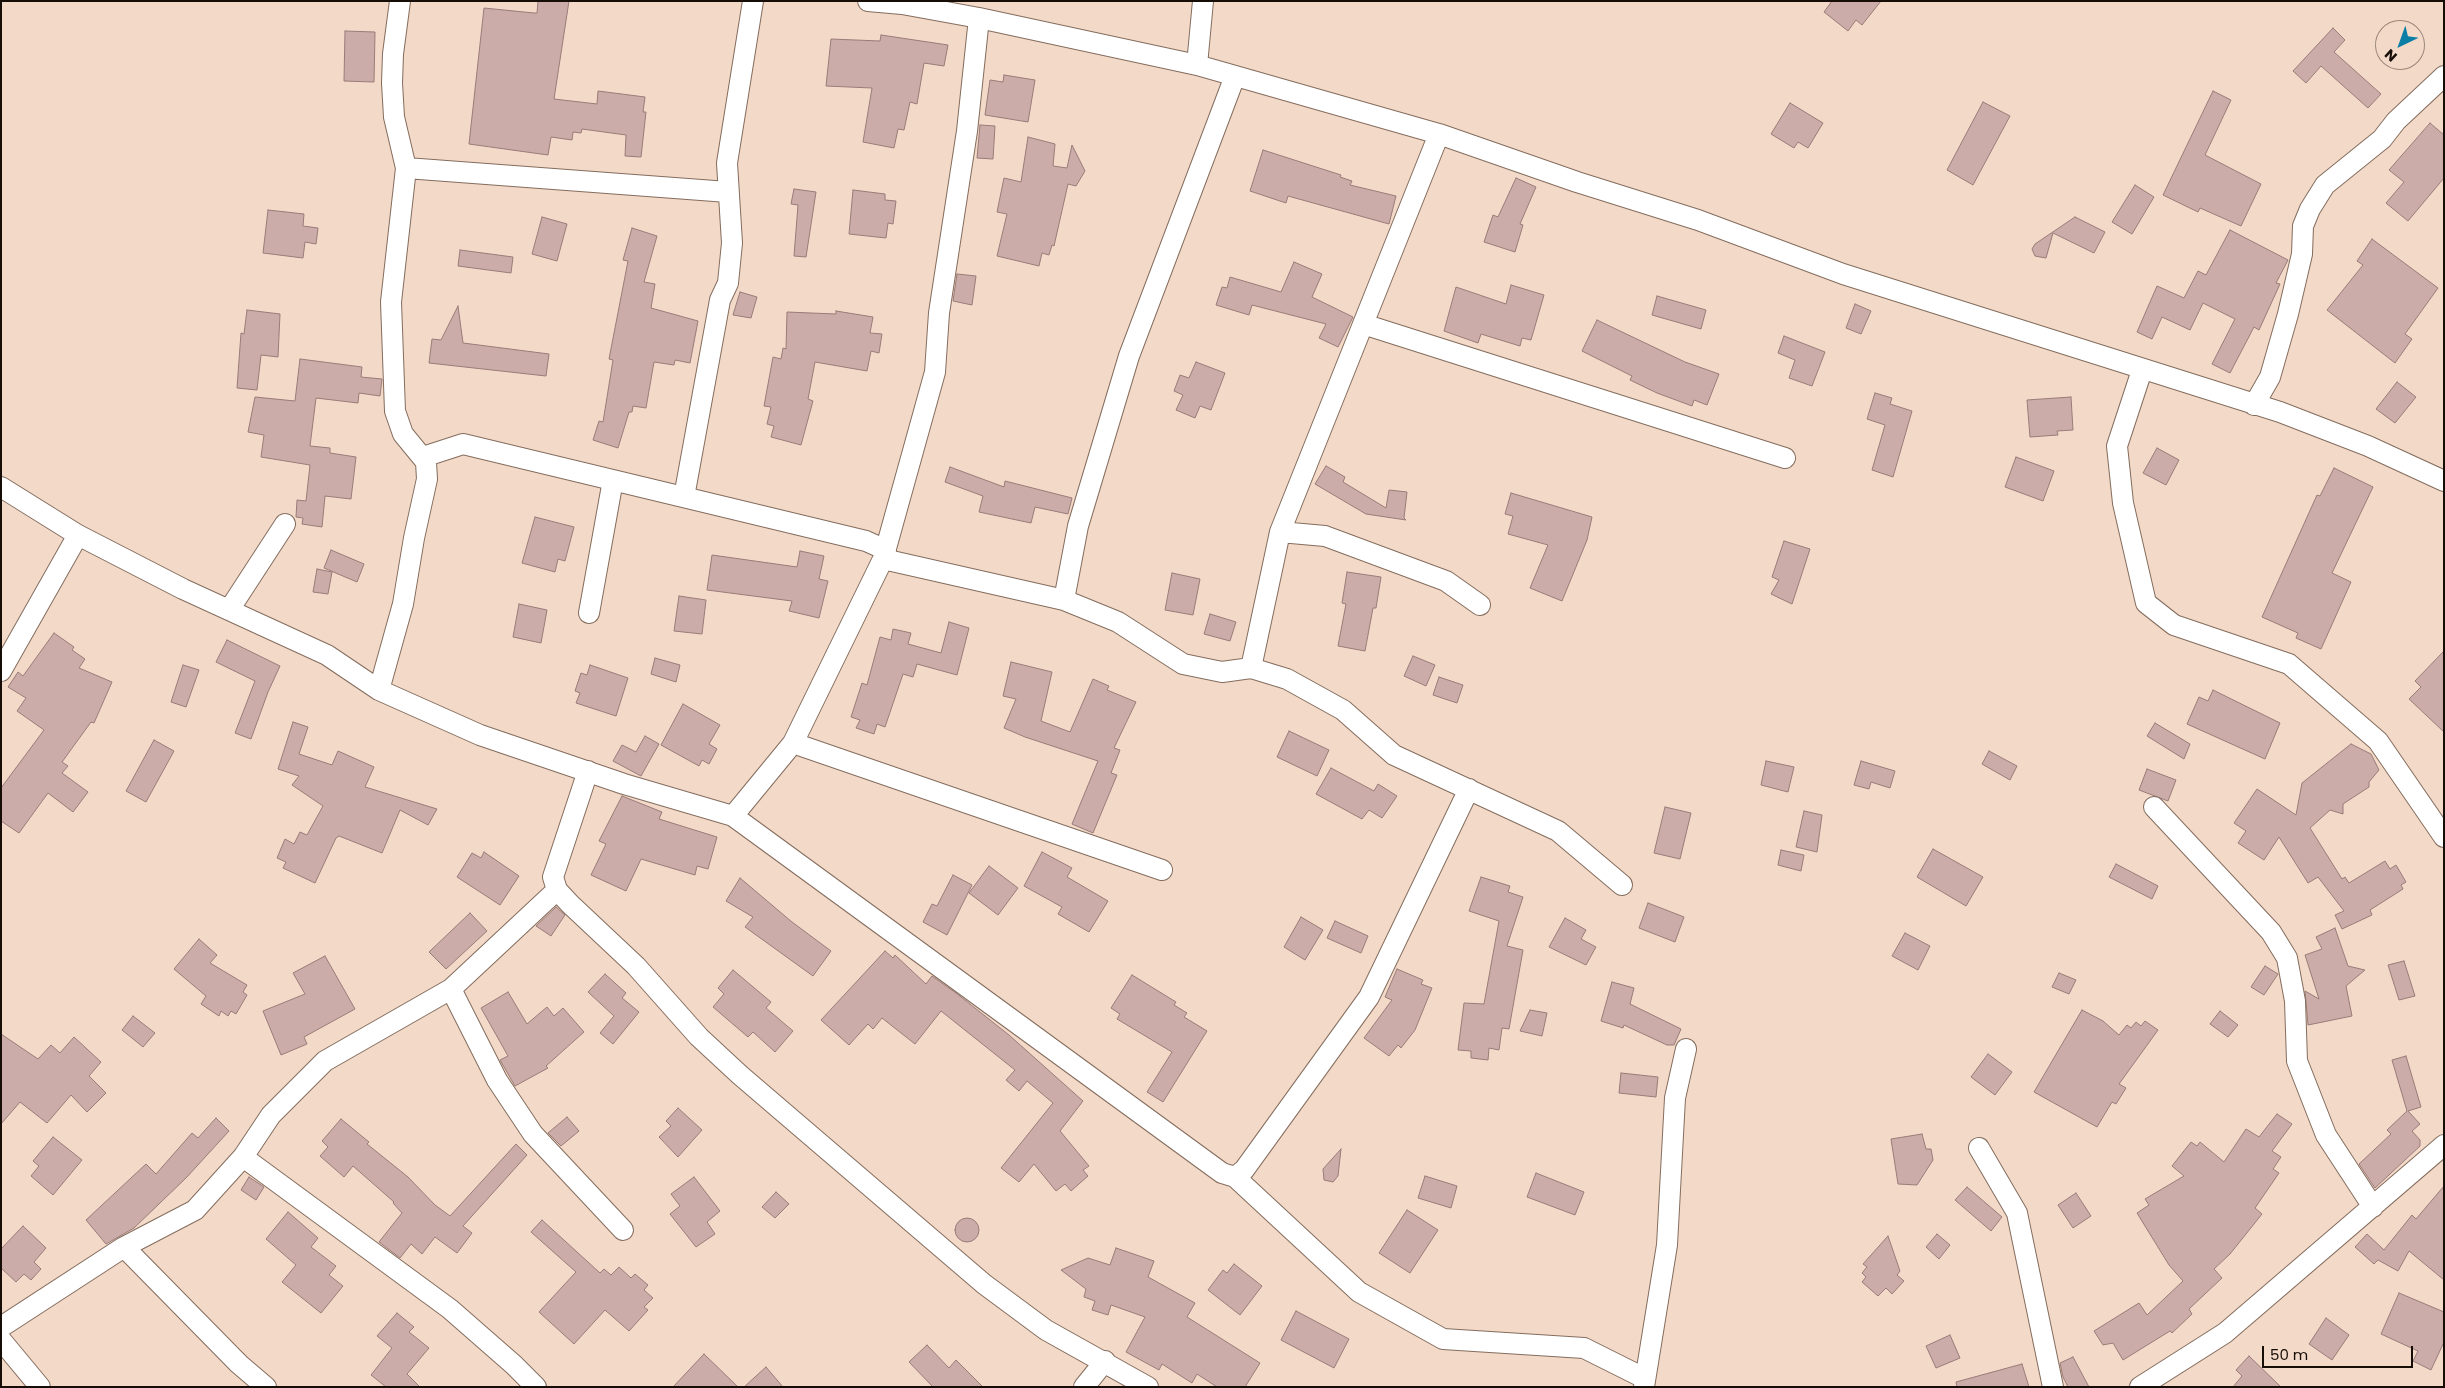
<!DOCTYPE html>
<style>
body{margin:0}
#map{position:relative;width:2445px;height:1388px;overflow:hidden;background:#f3d9c8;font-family:Poppins,sans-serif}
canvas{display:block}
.frame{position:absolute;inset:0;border:2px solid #160d07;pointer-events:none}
.north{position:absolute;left:2375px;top:20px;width:50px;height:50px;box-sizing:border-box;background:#f3d9c8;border:1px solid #9b877b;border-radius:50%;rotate:222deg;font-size:14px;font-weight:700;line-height:20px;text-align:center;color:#160d07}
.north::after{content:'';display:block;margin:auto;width:18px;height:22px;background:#0b7ea6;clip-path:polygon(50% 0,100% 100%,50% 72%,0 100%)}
.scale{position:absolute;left:2262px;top:1346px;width:151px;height:22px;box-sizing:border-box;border:2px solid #160d07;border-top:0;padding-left:6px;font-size:15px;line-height:18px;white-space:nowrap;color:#160d07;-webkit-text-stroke:4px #f3d9c8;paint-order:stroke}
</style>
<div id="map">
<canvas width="2445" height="1388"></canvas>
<div class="frame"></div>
<div class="north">N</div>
<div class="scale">50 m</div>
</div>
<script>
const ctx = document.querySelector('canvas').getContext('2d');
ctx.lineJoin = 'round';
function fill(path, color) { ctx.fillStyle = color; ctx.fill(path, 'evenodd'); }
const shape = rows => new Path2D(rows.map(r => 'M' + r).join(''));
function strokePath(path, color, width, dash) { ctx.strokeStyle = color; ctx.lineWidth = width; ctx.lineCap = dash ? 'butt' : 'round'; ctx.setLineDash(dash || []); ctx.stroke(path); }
const building = shape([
 [538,1,569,1,554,99,597,104,598,91,645,97,643,112,646,112,641,157,625,156,626,135,582,129,581,133,573,132,572,140,551,137,548,155,469,144,484,8,534,13,537,13,538,1],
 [1832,1,1881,1,1862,25,1856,20,1848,31,1824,12,1832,1],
 [2333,28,2345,40,2334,52,2381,94,2368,108,2321,66,2306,83,2293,71,2333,28],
 [345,31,375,32,374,82,344,81,345,31],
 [881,35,948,45,944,66,924,63,917,104,910,102,904,130,898,129,894,148,863,142,872,88,826,86,831,39,880,41,881,35],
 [1004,75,1035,80,1028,122,985,115,990,80,1003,82,1004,75],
 [2213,91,2231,100,2205,155,2261,184,2241,226,2200,208,2198,212,2163,195,2213,91],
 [1983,102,2010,116,1973,185,1947,170,1983,102],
 [1790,103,1823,123,1808,148,1798,142,1794,148,1771,134,1790,103],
 [2430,123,2444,135,2444,178,2408,221,2386,203,2404,182,2389,170,2430,123],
 [980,125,995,126,993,159,977,158,980,125],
 [1028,137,1055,144,1053,166,1067,168,1072,145,1085,171,1076,186,1068,184,1054,246,1052,245,1049,255,1042,253,1039,266,997,256,1007,214,997,212,1004,178,1021,182,1028,137],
 [1263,150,1341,175,1340,177,1352,181,1350,185,1396,196,1389,224,1288,196,1286,203,1250,191,1263,150],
 [1516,178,1536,187,1520,224,1523,225,1515,252,1484,242,1493,215,1498,217,1516,178],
 [2135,185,2154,197,2132,234,2112,222,2135,185],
 [794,189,816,192,806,257,794,256,798,205,791,204,794,189],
 [853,190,885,194,885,200,896,201,893,224,888,223,886,238,849,234,853,190],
 [268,210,304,214,303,226,318,228,316,244,305,242,303,258,263,253,268,210],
 [542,217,567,224,557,261,532,254,542,217],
 [2075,217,2105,232,2094,253,2053,233,2046,258,2035,256,2032,249,2035,244,2075,217],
 [632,228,657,236,644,282,655,284,651,308,698,321,690,363,675,360,674,365,654,362,646,408,633,406,632,412,629,412,618,448,593,440,599,421,603,422,613,360,609,359,628,261,623,260,632,228],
 [2230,230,2288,260,2276,283,2280,284,2259,330,2254,327,2230,373,2212,364,2235,319,2203,303,2190,330,2162,317,2152,339,2137,332,2157,286,2184,298,2198,271,2206,275,2230,230],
 [2372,239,2438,288,2405,334,2412,339,2395,363,2327,310,2363,265,2357,261,2372,239],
 [460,250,513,257,511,273,458,266,460,250],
 [1294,262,1322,274,1312,297,1353,317,1338,347,1319,338,1326,324,1252,305,1249,315,1216,305,1222,287,1227,288,1230,277,1281,292,1294,262],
 [957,274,976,276,972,305,953,301,957,274],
 [1511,285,1544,295,1531,340,1522,338,1520,346,1481,334,1478,343,1444,331,1456,287,1506,304,1511,285],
 [740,292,757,297,751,318,733,315,740,292],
 [1657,296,1706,310,1701,329,1652,315,1657,296],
 [1855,304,1871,311,1861,334,1846,328,1855,304],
 [458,306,463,343,549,354,546,376,429,363,432,339,441,340,458,306],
 [247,310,280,314,278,357,261,355,257,390,237,388,241,333,244,334,247,310],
 [836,311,873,317,870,333,882,334,879,353,871,351,867,371,815,362,808,399,813,401,801,445,771,437,774,426,767,424,771,407,764,406,773,357,781,359,783,348,786,349,787,312,836,314,836,311],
 [1597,320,1685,362,1719,374,1707,405,1694,400,1692,406,1657,393,1630,380,1632,376,1582,351,1597,320],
 [1784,336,1825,352,1812,386,1789,378,1795,360,1778,353,1784,336],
 [300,359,362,367,361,377,382,379,380,396,359,393,358,403,316,398,310,446,330,448,330,453,356,457,351,499,325,496,322,527,302,524,303,518,296,517,297,500,306,501,310,465,261,457,264,435,248,432,255,397,295,401,300,359],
 [1196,362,1225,373,1211,410,1200,406,1195,418,1176,410,1183,395,1174,391,1180,375,1189,378,1196,362],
 [2397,382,2416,397,2395,423,2376,409,2397,382],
 [1875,393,1892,398,1890,404,1912,411,1893,477,1872,470,1885,425,1867,419,1875,393],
 [2071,397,2073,430,2057,431,2058,435,2030,437,2027,400,2071,397],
 [2157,448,2179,460,2166,485,2143,473,2157,448],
 [2016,457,2054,471,2043,501,2005,487,2016,457],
 [1326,466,1345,477,1343,482,1386,508,1389,490,1407,492,1404,518,1406,520,1366,514,1315,484,1326,466],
 [950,467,1004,487,1005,481,1072,498,1068,514,1035,507,1031,523,979,512,983,496,945,482,950,467],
 [2334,468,2373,487,2332,573,2351,582,2321,649,2296,638,2298,633,2262,617,2317,495,2320,496,2334,468],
 [1511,493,1592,517,1587,540,1562,601,1530,588,1548,545,1508,534,1513,516,1505,514,1511,493],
 [535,517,574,527,565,561,558,559,555,572,522,563,535,517],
 [1784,541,1810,549,1792,604,1771,594,1779,580,1772,577,1784,541],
 [331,550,364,564,357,582,324,568,331,550],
 [800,551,824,556,819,579,828,581,819,618,789,611,792,601,707,590,712,555,797,567,800,551],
 [317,569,332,572,328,594,313,592,317,569],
 [1347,572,1381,577,1376,608,1373,608,1365,651,1338,646,1346,604,1342,603,1347,572],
 [1172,573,1200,579,1193,615,1165,610,1172,573],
 [679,596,706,600,702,634,674,631,679,596],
 [519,604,547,610,541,643,513,637,519,604],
 [1210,614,1236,622,1230,641,1204,634,1210,614],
 [949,622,969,628,957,675,917,664,913,677,903,674,885,727,877,724,874,734,856,728,860,720,851,717,862,683,867,685,880,637,891,640,893,629,911,633,908,644,941,653,949,622],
 [54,633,74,647,72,650,85,659,79,668,112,682,94,723,91,722,62,762,68,766,62,773,88,792,73,812,48,793,19,833,1,821,1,788,44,730,17,711,26,698,8,687,18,672,23,676,54,633],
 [227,640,280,666,268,692,251,739,235,733,255,681,216,662,227,640],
 [2444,651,2444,732,2409,699,2421,687,2415,681,2444,651],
 [1413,656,1435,665,1426,686,1404,676,1413,656],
 [655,658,680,665,676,682,651,674,655,658],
 [1011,662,1052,672,1041,721,1070,732,1093,679,1109,686,1107,690,1136,702,1114,748,1120,750,1111,773,1117,775,1093,833,1072,824,1098,761,1025,737,1004,728,1016,699,1003,696,1011,662],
 [183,665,199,670,186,707,171,702,183,665],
 [590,665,628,678,616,716,576,703,580,693,575,691,581,673,587,675,590,665],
 [1439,677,1463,685,1457,703,1433,695,1439,677],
 [2213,690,2280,723,2265,759,2187,724,2199,697,2208,701,2213,690],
 [683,704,720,725,709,744,717,749,709,764,702,760,699,766,661,745,683,704],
 [293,722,308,727,299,754,332,765,338,751,374,767,365,787,437,809,428,825,400,810,382,853,339,836,336,838,315,883,283,868,286,862,277,858,285,839,294,844,300,832,307,835,323,806,292,785,299,776,278,769,293,722],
 [2155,723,2190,744,2184,759,2147,736,2155,723],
 [1289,731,1329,750,1317,776,1277,757,1289,731],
 [645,736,659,744,641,776,613,761,622,745,636,752,645,736],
 [154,740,174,751,146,802,126,791,154,740],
 [2351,744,2371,754,2379,770,2369,782,2369,787,2343,804,2343,814,2330,810,2310,828,2342,879,2345,877,2349,883,2385,861,2390,869,2396,865,2406,882,2401,885,2403,889,2370,910,2372,915,2342,929,2335,915,2344,911,2318,877,2308,883,2279,837,2264,860,2238,843,2246,831,2234,823,2257,789,2296,815,2302,783,2351,744],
 [1989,751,2017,766,2010,780,1982,764,1989,751],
 [1766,761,1794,767,1788,792,1761,785,1766,761],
 [1861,761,1895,771,1890,788,1871,782,1869,789,1854,785,1861,761],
 [1331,768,1374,791,1378,784,1397,796,1382,818,1369,810,1362,819,1316,794,1331,768],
 [2147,769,2176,780,2168,801,2139,790,2147,769],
 [622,796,662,812,659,819,717,837,708,869,697,866,695,875,641,859,626,891,591,875,606,844,599,841,622,796],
 [1665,807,1691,813,1680,859,1654,853,1665,807],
 [1804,811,1822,815,1817,852,1796,847,1804,811],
 [1933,849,1983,877,1966,906,1917,877,1933,849],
 [1781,850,1804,855,1801,871,1778,865,1781,850],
 [484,852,519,876,500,905,457,877,472,853,481,858,484,852],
 [1042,852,1072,868,1067,877,1108,901,1089,932,1058,914,1062,907,1024,886,1042,852],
 [2116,864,2158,886,2152,899,2109,877,2116,864],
 [989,866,1018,888,998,915,969,893,989,866],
 [953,875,972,885,947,935,923,922,932,904,937,906,953,875],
 [1481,877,1510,886,1508,892,1523,897,1507,946,1523,950,1509,1029,1502,1028,1499,1050,1489,1048,1488,1060,1471,1058,1471,1051,1458,1050,1464,1003,1484,1004,1499,921,1469,911,1481,877],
 [740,878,792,922,831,951,813,976,745,927,753,917,726,901,740,878],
 [1648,903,1684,917,1675,942,1639,928,1648,903],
 [556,907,565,915,551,936,536,926,556,907],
 [470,913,487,931,446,969,429,952,470,913],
 [1301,917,1323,930,1305,960,1284,947,1301,917],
 [1565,918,1586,930,1581,939,1596,947,1586,965,1549,947,1565,918],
 [1335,921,1368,936,1361,953,1327,938,1335,921],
 [2335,928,2348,966,2365,970,2346,986,2352,1016,2308,1025,2305,991,2319,999,2305,955,2322,949,2316,937,2335,928],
 [1905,933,1930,946,1918,970,1892,956,1905,933],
 [199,939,217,955,210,963,247,985,243,992,247,995,236,1014,231,1011,228,1016,221,1011,219,1016,201,1004,206,996,174,969,199,939],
 [885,951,893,958,895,955,926,984,932,976,956,993,1009,1035,1083,1101,1060,1131,1089,1166,1083,1170,1088,1176,1071,1191,1065,1184,1056,1191,1034,1164,1019,1182,1001,1168,1053,1103,1027,1081,1019,1091,1006,1080,1015,1070,941,1011,915,1044,882,1018,873,1029,868,1024,849,1045,821,1020,885,951],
 [325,956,355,1009,304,1037,307,1044,281,1055,263,1011,305,994,293,973,325,956],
 [2404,961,2415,996,2399,1000,2388,965,2404,961],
 [2265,966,2278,974,2264,995,2251,987,2265,966],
 [1397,969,1423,980,1421,984,1432,988,1415,1030,1401,1048,1398,1045,1389,1056,1364,1038,1392,1000,1385,997,1397,969],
 [733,970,771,1002,766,1008,793,1031,775,1052,753,1032,748,1037,713,1007,724,994,718,988,733,970],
 [2059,973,2076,980,2069,994,2052,987,2059,973],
 [605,974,626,993,622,998,639,1012,613,1044,600,1033,614,1016,588,992,605,974],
 [1132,975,1176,1002,1174,1005,1187,1013,1184,1017,1207,1031,1163,1102,1147,1092,1172,1052,1117,1019,1120,1014,1111,1008,1132,975],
 [1612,982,1634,988,1630,1004,1681,1029,1674,1045,1667,1045,1624,1025,1623,1028,1601,1021,1612,982],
 [508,992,527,1024,547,1007,554,1016,563,1008,584,1032,546,1066,548,1068,515,1086,500,1060,508,1056,481,1008,508,992],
 [1530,1010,1547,1013,1542,1036,1520,1031,1530,1010],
 [2082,1010,2103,1021,2119,1035,2127,1025,2131,1028,2136,1022,2141,1026,2145,1021,2158,1030,2119,1084,2126,1088,2116,1104,2112,1102,2097,1127,2034,1092,2082,1010],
 [2220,1011,2238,1025,2228,1037,2210,1024,2220,1011],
 [133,1016,155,1033,143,1047,122,1030,133,1016],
 [1,1034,38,1059,51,1045,60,1053,74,1037,101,1062,89,1076,106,1093,87,1112,71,1095,47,1123,20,1102,1,1124,1,1034],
 [1988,1054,2012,1072,1995,1095,1971,1077,1988,1054],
 [2406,1056,2421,1107,2408,1111,2420,1124,2412,1131,2420,1140,2420,1146,2375,1188,2359,1164,2391,1134,2387,1130,2407,1111,2392,1060,2406,1056],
 [1621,1073,1658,1077,1656,1097,1619,1093,1621,1073],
 [678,1108,702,1130,678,1157,659,1137,671,1126,666,1121,678,1108],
 [2277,1114,2292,1124,2272,1151,2281,1157,2273,1169,2279,1173,2255,1208,2262,1214,2230,1254,2214,1269,2222,1278,2189,1309,2192,1314,2172,1333,2170,1331,2123,1360,2113,1343,2103,1345,2094,1331,2139,1303,2147,1315,2183,1281,2169,1265,2137,1213,2149,1205,2145,1199,2184,1176,2172,1166,2191,1142,2197,1146,2200,1142,2224,1162,2246,1129,2259,1137,2277,1114],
 [567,1117,579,1131,561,1146,548,1133,567,1117],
 [216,1118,229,1131,186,1178,134,1228,106,1244,86,1220,146,1164,156,1174,192,1133,198,1138,216,1118],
 [341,1119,369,1142,367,1144,408,1177,435,1205,450,1216,516,1144,527,1155,463,1226,472,1233,457,1253,435,1237,422,1254,411,1244,400,1258,379,1242,402,1213,393,1203,394,1202,353,1166,344,1177,320,1156,328,1147,322,1141,341,1119],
 [1922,1134,1926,1149,1931,1149,1933,1160,1917,1185,1898,1184,1891,1139,1922,1134],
 [53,1137,82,1160,53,1195,31,1176,39,1166,33,1161,53,1137],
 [1341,1149,1338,1176,1333,1182,1324,1180,1323,1169,1341,1149],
 [1536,1173,1584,1192,1575,1215,1527,1197,1536,1173],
 [1425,1176,1457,1186,1451,1208,1418,1198,1425,1176],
 [249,1177,264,1187,256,1200,241,1190,249,1177],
 [694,1177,720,1211,707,1222,715,1234,696,1247,670,1214,680,1206,671,1194,694,1177],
 [2444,1186,2444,1280,2409,1251,2398,1271,2378,1260,2374,1264,2355,1247,2367,1234,2384,1250,2412,1215,2416,1219,2444,1186],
 [1967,1187,2002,1217,1991,1231,1955,1200,1967,1187],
 [776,1192,789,1204,775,1218,762,1207,776,1192],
 [2076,1193,2091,1216,2073,1228,2058,1205,2076,1193],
 [1407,1210,1438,1230,1410,1273,1379,1253,1407,1210],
 [288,1212,318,1238,311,1247,336,1266,329,1275,343,1286,321,1313,282,1282,296,1265,266,1239,288,1212],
 '955 1230a12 12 0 1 1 24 0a12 12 0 1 1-24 0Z',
 [542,1220,600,1273,604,1269,611,1275,619,1267,631,1278,635,1274,648,1285,644,1290,653,1298,644,1307,648,1310,629,1331,605,1310,574,1344,539,1312,576,1272,531,1232,542,1220],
 [23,1226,46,1248,34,1262,41,1269,31,1280,24,1274,16,1282,1,1268,1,1249,23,1226],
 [1937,1234,1950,1245,1939,1259,1926,1247,1937,1234],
 [1888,1236,1900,1271,1897,1275,1904,1281,1892,1294,1886,1288,1878,1296,1862,1282,1866,1277,1862,1273,1867,1267,1863,1264,1888,1236],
 [1116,1248,1154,1261,1148,1277,1195,1303,1187,1317,1260,1363,1245,1387,1217,1387,1197,1374,1192,1383,1162,1364,1159,1370,1126,1352,1145,1317,1111,1305,1108,1315,1092,1310,1095,1301,1084,1297,1086,1289,1061,1270,1088,1258,1110,1265,1116,1248],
 [1234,1264,1262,1286,1240,1315,1208,1290,1223,1270,1227,1273,1234,1264],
 [2399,1293,2444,1312,2444,1342,2431,1370,2413,1361,2418,1351,2381,1334,2399,1293],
 [1296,1311,1349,1339,1334,1368,1281,1340,1296,1311],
 [397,1313,414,1327,409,1332,429,1348,407,1374,420,1387,386,1387,371,1375,392,1348,377,1336,397,1313],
 [2326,1318,2349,1335,2332,1360,2309,1344,2326,1318],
 [1950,1335,1960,1358,1936,1368,1926,1346,1950,1335],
 [927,1345,949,1368,956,1360,983,1387,933,1387,909,1362,927,1345],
 [704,1354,738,1387,673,1387,704,1354],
 [2249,1356,2281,1387,2233,1387,2242,1376,2236,1370,2249,1356],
 [2073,1357,2089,1387,2068,1387,2063,1377,2060,1363,2073,1357],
 [2022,1364,2029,1387,1957,1387,1956,1382,2022,1364],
 [766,1367,783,1387,744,1387,766,1367]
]);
const street = shape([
 [868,1,902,4,979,18,1197,65,1439,134,1577,182,1698,220,1843,274,2280,412,2368,446,2444,481],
 [1197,65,1203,1],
 [406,168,728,192],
 [1363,324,1785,458],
 [2142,370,2117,446,2123,503,2146,603,2174,625,2289,664,2378,741,2444,837],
 [2254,405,2270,377,2288,314,2302,254,2303,226,2310,209,2325,185,2382,139,2396,121,2444,76],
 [423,457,463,444,866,541,886,550],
 [1,487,78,535,183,589,327,655,379,690,480,735,624,784,733,816,793,743,883,559,935,372,939,313,967,131,979,18],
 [684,497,720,300,728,283,732,243,727,163,753,1],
 [1280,532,1325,536,1446,581,1480,605],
 [883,559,1064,600,1118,622,1183,664,1222,672,1251,668,1287,679,1343,710,1394,755,1558,831,1622,885],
 [1064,600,1078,526,1129,356,1235,76],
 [229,610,285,524],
 [589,613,613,480],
 [1251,668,1280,532,1439,134],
 [1,671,78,535],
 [379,690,403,604,414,538,427,479,426,462,403,434,395,411,391,302,406,168,394,117,392,83,393,54,400,1],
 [793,743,1162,870],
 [588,771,553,877,557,890,570,904,636,966,699,1037,740,1075,984,1284,1046,1330,1148,1387],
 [2154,807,2271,932,2287,958,2295,1001,2297,1061,2326,1135,2373,1207],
 [733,816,1222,1173,1235,1177,1244,1170,1369,997,1469,789],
 [451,989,497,1080,533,1134,623,1230],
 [1979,1148,2017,1213,2053,1387],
 [243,1157,450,1309,514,1365,536,1387],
 [1235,1177,1359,1292,1443,1339,1584,1348,1644,1378],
 [124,1247,239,1364,266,1387],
 [1,1327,124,1247,195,1210,243,1157,271,1115,325,1061,451,989,557,890],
 [1,1340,40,1387],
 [1084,1387,1105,1361],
 [1644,1387,1667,1245,1675,1098,1686,1049],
 [2140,1387,2225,1333,2444,1145]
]);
fill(building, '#ccaca9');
strokePath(building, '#997b78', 1);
strokePath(street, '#846d5e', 22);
strokePath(street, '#fff', 20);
</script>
